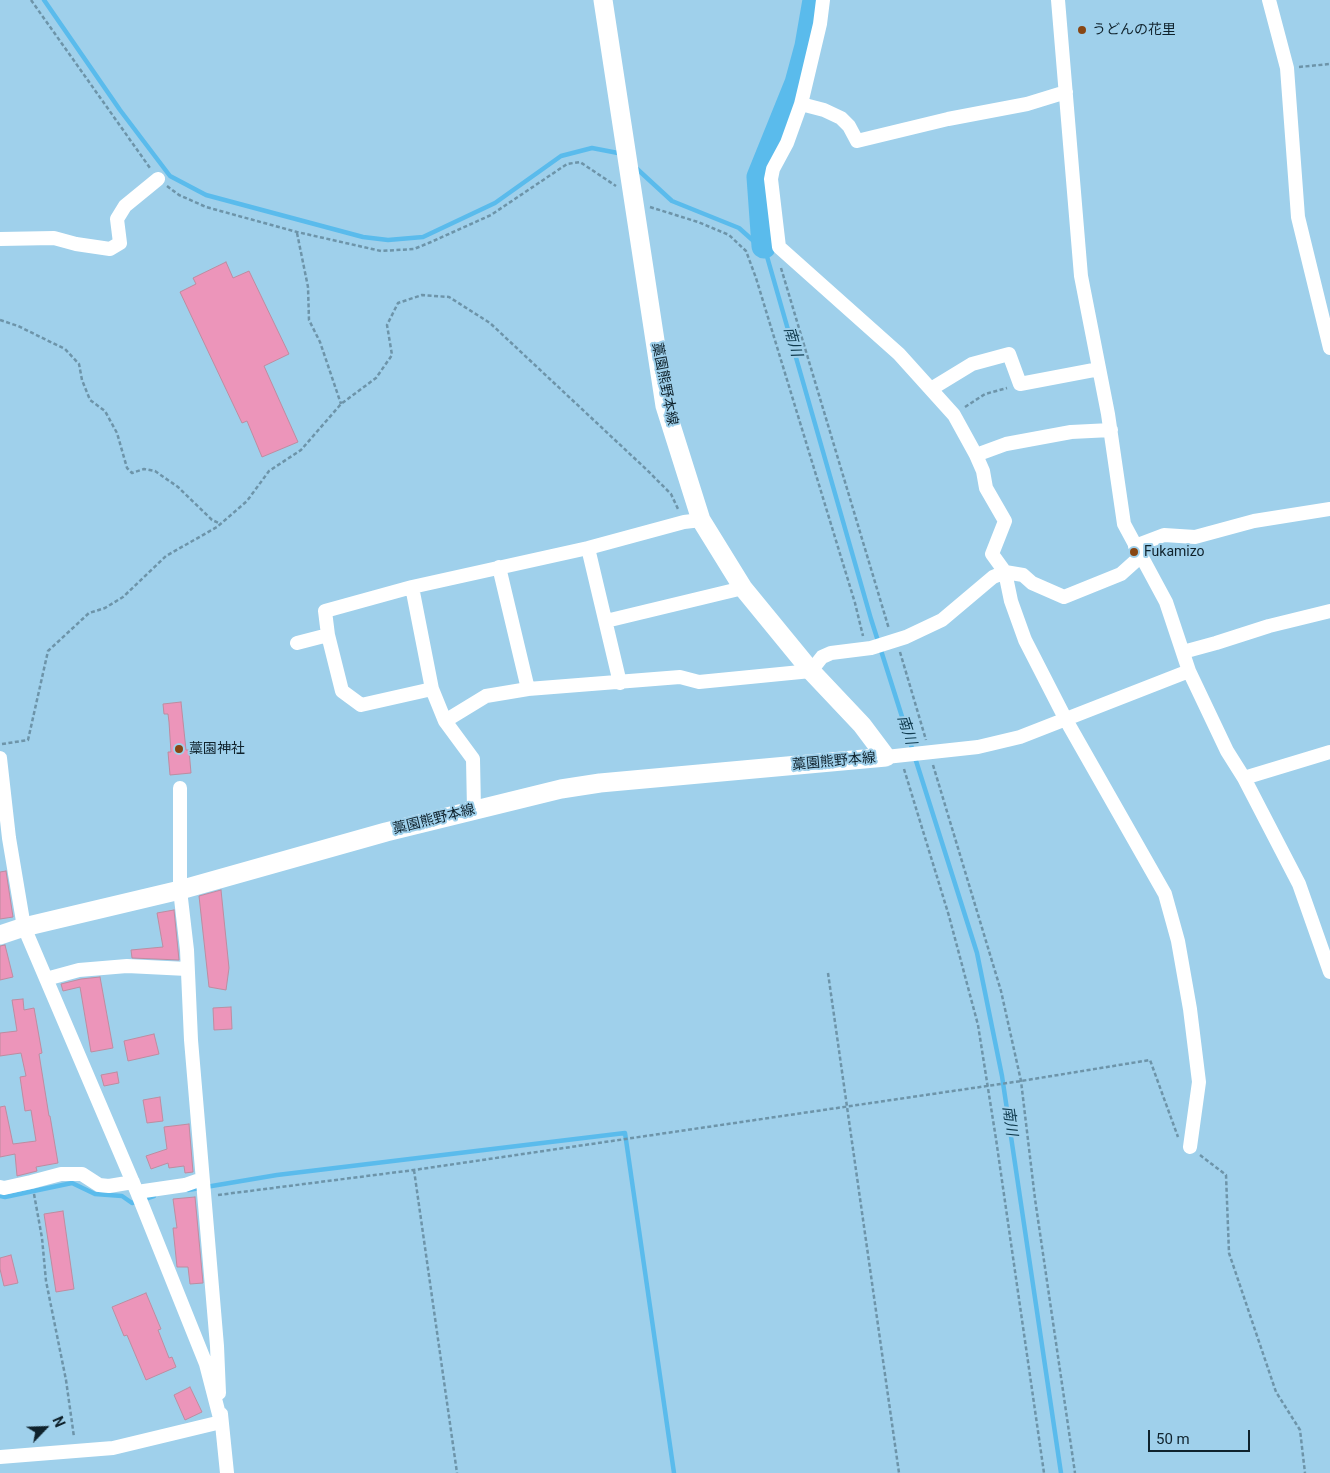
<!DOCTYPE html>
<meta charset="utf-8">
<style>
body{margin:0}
#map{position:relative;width:1330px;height:1473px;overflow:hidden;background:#9fd0eb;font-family:Roboto,sans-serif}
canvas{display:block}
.north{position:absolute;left:20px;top:1403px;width:50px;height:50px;-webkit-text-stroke:4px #9fd0eb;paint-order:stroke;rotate:66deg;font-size:14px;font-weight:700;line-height:20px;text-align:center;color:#0f222c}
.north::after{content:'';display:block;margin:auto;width:18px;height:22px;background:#0f222c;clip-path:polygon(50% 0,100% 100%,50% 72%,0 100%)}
.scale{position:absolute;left:1148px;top:1430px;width:102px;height:22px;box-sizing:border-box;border:2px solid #0f222c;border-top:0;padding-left:6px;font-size:15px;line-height:18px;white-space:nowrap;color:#0f222c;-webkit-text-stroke:4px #9fd0eb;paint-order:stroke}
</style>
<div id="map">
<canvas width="1330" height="1473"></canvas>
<div class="north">N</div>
<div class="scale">50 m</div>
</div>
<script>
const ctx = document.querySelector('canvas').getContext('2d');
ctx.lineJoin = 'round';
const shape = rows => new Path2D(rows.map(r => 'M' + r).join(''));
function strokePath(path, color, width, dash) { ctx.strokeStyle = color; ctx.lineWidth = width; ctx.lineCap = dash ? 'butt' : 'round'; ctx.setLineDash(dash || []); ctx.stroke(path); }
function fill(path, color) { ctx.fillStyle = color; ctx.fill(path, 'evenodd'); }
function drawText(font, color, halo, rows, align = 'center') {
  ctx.font = font + ' Roboto,"Noto Sans JP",sans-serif'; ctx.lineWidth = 4; ctx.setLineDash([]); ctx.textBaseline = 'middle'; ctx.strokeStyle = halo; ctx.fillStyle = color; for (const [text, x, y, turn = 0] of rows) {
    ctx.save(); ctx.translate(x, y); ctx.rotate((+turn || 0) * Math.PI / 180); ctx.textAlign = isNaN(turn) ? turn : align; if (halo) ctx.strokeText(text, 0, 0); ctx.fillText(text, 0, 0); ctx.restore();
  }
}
const stream = shape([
 [44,0,120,110,170,176,206,195,363,237,388,240,423,237,495,203,561,156,592,148,618,153,621,156],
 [635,167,672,201,739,228,758,245,764,246,871,619,977,953,1002,1076,1061,1473],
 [188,1190,277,1175,625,1133,674,1473],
 [0,1196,5,1197,72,1183,95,1194,122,1196,132,1203,154,1196]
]);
const river = shape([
 [764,246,759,177,797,83,807,46,815,0]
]);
const building = shape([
 [226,262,233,278,249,271,289,354,264,366,298,442,262,457,247,421,242,423,180,292,196,284,193,278,226,262],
 [181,702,186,750,189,750,191,773,170,775,168,752,171,752,169,722,168,714,164,714,163,704,181,702],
 [6,871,13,917,0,919,0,872,6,871],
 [221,890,229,968,226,990,209,987,199,896,221,890],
 [174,910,179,960,132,958,131,950,163,947,157,913,174,910],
 [5,945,13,977,0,980,0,946,5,945],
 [100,977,113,1048,91,1052,80,987,63,991,61,984,81,979,100,977],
 [23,999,24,1010,34,1008,42,1053,39,1054,49,1116,50,1116,58,1163,36,1167,37,1171,17,1176,15,1154,0,1157,0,1107,5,1106,13,1144,36,1141,31,1110,25,1111,20,1077,26,1076,21,1053,0,1056,0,1033,17,1031,12,1000,23,999],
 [231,1007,232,1029,214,1030,213,1008,231,1007],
 [154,1034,159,1054,128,1061,124,1041,154,1034],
 [117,1072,119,1083,104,1086,101,1075,117,1072],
 [160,1097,163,1121,147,1123,143,1100,160,1097],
 [189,1124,193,1172,185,1173,184,1166,169,1168,168,1163,151,1169,146,1156,167,1149,164,1127,189,1124],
 [195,1197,203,1283,190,1284,188,1267,177,1267,173,1228,177,1228,173,1199,195,1197],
 [63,1211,74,1289,56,1292,44,1214,63,1211],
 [11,1255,18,1283,4,1286,0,1269,0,1258,11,1255],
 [146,1293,161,1329,158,1330,169,1358,172,1357,176,1367,146,1380,127,1335,124,1336,112,1307,146,1293],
 [190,1387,202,1412,185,1420,174,1395,190,1387]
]);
const path = shape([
 [31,0,150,168],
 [1299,67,1330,64],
 [167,186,179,195,206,207,297,232,381,251,414,249,431,242,491,215,567,164,580,162,616,186],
 [650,207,698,222,729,235,746,251,756,278,855,603,863,636],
 [297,233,308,287,309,320,320,342,341,404],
 [781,268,889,629],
 [0,320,18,326,65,349,79,364,82,380,90,400,105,411,117,433,127,468,132,473,144,469,155,471,178,487,212,520,221,524],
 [965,407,985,394,1007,388],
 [900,652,926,740],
 [2,744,28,740,48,651,89,613,105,608,123,597,166,556,217,527,247,501,269,471,301,450,341,404,376,378,392,355,387,325,398,303,422,295,449,297,490,323,647,470,671,494,678,509],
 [933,765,1001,991,1021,1081,1035,1199,1075,1473],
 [904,769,949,916,978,1025,996,1139,1044,1473],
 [828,973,899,1473],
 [1200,1155,1226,1175,1229,1253,1276,1392,1300,1430,1305,1473],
 [414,1170,457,1473],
 [34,1194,42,1238,46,1281,66,1380,74,1437],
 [218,1195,414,1170,1021,1081,1150,1060,1178,1137]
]);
const minor = shape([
 [823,0,820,24,801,104,787,143,773,169,771,179,779,247,899,354,954,415,976,455,983,471,986,488,1005,521,992,554,1005,572,1011,601,1025,640,1066,720,1165,894,1178,941,1190,1009,1199,1082,1190,1147],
 [1058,0,1081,276,1108,414,1124,524,1166,602,1189,671,1227,751,1244,778,1299,884,1330,972],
 [1269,0,1287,68,1298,217,1330,348],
 [801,104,824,110,841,118,849,126,857,141,948,119,1027,104,1066,92],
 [0,239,54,238,76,244,110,249,120,243,117,219,125,206,158,179],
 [931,389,972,364,1009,354,1020,384,1099,369],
 [976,455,1006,444,1071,432,1111,430],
 [1135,546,1164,535,1195,537,1254,521,1330,509],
 [588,548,620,683],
 [499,567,528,689],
 [412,587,432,689,445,721,473,759,474,809],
 [606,621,743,588],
 [297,643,328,635],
 [1183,652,1216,643,1269,626,1330,611],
 [432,689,361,705,342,691,328,635,325,611,412,587,588,548,684,522,701,520],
 [445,721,486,696,528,689,680,677,699,682,811,671,822,657,831,653,871,648,906,637,942,620,993,577,1005,572,1023,575,1032,583,1064,597,1121,574,1141,556],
 [886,757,978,747,1020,737,1189,671],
 [0,758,9,838,24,927,137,1192,206,1364,221,1422],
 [1244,778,1330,752],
 [180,788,180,890,187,950,191,1040,217,1346,219,1393],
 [46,979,79,970,127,966,187,969],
 [0,1187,4,1188,31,1182,61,1174,82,1174,99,1185,109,1186,133,1182],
 [137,1192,185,1185,202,1179],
 [221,1414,227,1473],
 [0,1457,113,1448,221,1422]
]);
const major = shape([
 [603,0,665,406,701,520,743,588,811,671,862,725,886,757],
 [0,935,24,927,180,890,386,832,561,789,600,783,886,757]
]);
const markers = [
 [1082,30,5,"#884613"],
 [1134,552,5,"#884613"],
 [179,749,5,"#884613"]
];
const poiNames = [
 ["うどんの花里",1092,30],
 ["Fukamizo",1144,552],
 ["藁園神社",189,749]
];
const streetNames = [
 ["藁園熊野本線",664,384,79],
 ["藁園熊野本線",834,762,-5],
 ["藁園熊野本線",434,820,-14]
];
const waterNames = [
 ["南川",792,342,74],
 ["南川",906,730,72],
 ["南川",1009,1121,82]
];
strokePath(stream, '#5abbec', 4.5);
strokePath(river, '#5abbec', 25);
fill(building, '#ec95ba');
strokePath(building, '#bd8ca0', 1);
strokePath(path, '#6d94a9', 2.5, [4, 2.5]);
strokePath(minor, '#fff', 14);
strokePath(major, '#fff', 19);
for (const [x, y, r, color] of markers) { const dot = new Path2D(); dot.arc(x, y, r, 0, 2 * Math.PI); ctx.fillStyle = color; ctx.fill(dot); strokePath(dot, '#9fd0eb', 2); }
drawText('14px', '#0f222c', '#9fd0eb', poiNames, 'left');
drawText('14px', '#0f222c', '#9fd0eb', streetNames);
drawText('italic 15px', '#0f3a4e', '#9fd0eb', waterNames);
</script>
